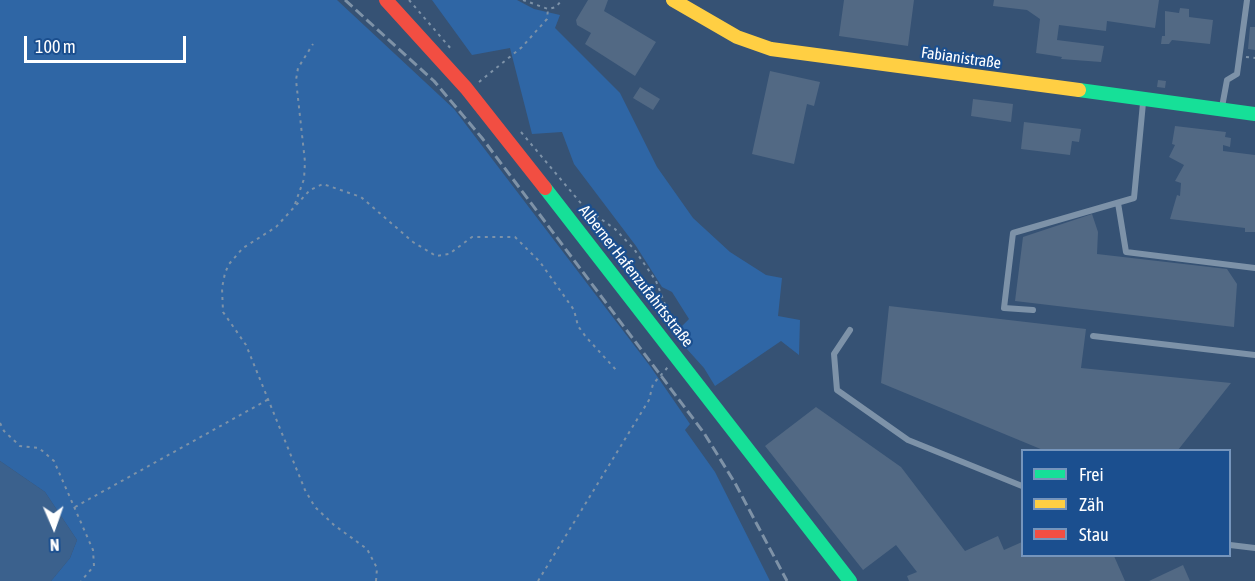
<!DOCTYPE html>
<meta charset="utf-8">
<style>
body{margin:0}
#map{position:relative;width:1255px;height:581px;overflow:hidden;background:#365274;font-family:"Asap Condensed",sans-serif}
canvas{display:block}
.legend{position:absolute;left:1021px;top:449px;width:210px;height:108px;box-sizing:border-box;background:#1b4f8f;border:2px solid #7695bc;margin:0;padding:8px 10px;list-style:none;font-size:18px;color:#fff}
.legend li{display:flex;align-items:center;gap:12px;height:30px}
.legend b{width:30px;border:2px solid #7695bc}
.north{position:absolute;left:24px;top:497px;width:60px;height:60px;-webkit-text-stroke:4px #1b4f8f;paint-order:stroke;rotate:178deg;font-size:16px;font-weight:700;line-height:24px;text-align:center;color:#fff}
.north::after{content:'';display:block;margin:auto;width:21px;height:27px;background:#fff;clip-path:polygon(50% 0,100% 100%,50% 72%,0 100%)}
.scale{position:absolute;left:24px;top:36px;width:162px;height:27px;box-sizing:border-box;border:3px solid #fff;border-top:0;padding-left:8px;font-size:18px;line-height:21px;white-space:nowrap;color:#fff;-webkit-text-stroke:4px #1b4f8f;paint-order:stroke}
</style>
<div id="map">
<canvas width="1255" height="581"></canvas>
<ul class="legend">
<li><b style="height:8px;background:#16e098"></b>Frei</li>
<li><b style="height:8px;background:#ffcf43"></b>Zäh</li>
<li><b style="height:8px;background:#f24e42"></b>Stau</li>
</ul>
<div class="north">N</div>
<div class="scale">100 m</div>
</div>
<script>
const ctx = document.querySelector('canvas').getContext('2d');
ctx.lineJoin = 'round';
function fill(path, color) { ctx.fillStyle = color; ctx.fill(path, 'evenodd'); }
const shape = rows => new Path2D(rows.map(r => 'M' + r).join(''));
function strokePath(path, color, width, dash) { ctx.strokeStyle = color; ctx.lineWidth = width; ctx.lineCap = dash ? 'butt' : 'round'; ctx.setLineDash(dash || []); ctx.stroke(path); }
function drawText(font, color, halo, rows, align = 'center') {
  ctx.font = font + ' "Asap Condensed",sans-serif'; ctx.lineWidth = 4.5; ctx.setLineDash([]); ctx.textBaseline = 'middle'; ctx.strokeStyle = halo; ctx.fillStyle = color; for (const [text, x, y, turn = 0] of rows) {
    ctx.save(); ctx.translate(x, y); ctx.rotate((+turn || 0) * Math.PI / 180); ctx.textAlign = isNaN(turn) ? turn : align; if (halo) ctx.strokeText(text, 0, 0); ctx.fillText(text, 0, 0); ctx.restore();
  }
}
const green = shape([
 [0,0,337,0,454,109,650,366,690,424,685,430,715,472,770,581,51,581,70,558,77,540,45,492,0,461],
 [432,0,517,0,534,9,560,15,555,28,620,93,657,167,693,218,730,252,766,275,782,278,778,316,800,320,799,355,781,341,715,386,704,368,686,348,677,331,689,319,672,292,662,287,636,246,574,164,562,132,532,134,510,48,472,55]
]);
const water = shape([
 [0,461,45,492,77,540,70,558,51,581,0,581]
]);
const building = shape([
 [588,0,608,0,604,11,656,42,635,76,585,44,591,33,577,25,576,20],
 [844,0,914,0,908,46,839,36],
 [994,0,1159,0,1155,28,1107,21,1106,31,1059,25,1057,40,1104,46,1101,62,1061,59,1062,57,1036,53,1040,19,1027,10,993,6],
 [1180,8,1189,9,1189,17,1213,20,1210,44,1172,40,1169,44,1161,44,1162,36,1165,36,1165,11,1179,13],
 [1250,27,1255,27,1255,50,1248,49],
 [770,71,820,82,814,106,807,104,794,164,752,154],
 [1158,80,1166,81,1165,88,1157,87],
 [640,87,660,99,653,110,633,98],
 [973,99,1013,104,1011,122,971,116],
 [1024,122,1081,129,1079,142,1072,141,1070,155,1021,149],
 [1175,126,1226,132,1225,137,1231,138,1230,147,1223,145,1223,151,1255,155,1255,232,1245,232,1245,228,1170,219,1177,195,1180,196,1181,183,1175,181,1184,165,1169,157,1175,145,1172,144],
 [1092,214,1098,232,1097,254,1227,269,1237,284,1234,327,1015,301,1023,237],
 [889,306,1086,329,1081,368,1231,383,1178,450,1043,450,881,383],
 [816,407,901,467,965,551,998,536,1004,550,1022,542,1022,556,1114,556,1125,581,909,581,907,576,917,572,896,545,863,570,765,446],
 [1183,565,1190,581,1149,581]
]);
const path = shape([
 [409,0,452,50],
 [523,0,548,9,556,7,562,0],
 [1246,57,1255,58],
 [479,82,522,47,547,19,548,9],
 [521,132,584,207,615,229,634,249,656,281,674,328],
 [295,204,304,179,305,162,296,80,298,68,313,44],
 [0,423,4,431,20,446,39,448,54,461,93,550,94,566,81,581],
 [75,507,269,399],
 [376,581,377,568,367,549,334,525,315,507,305,490,246,345,223,312,222,288,225,273,229,264,243,248,276,227,310,190,323,184,361,197,413,242,436,256,449,254,472,237,515,237,540,262,574,310,578,326,586,337,617,371],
 [538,581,649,400,653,384,668,367]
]);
const lane = shape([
 [1222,107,1227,80,1237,74,1247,0],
 [1118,203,1126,252,1255,268],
 [1033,310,1004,308,1013,233,1134,198,1143,103],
 [850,330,834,354,837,390,908,440,1022,486],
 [1093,336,1255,355],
 [1230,545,1255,548]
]);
const fast = shape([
 [1079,90,1255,114],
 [545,188,850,581]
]);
const slow = shape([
 [673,0,737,37,771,49,1079,90]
]);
const jam = shape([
 [386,0,466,88,545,188]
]);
const rail = shape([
 [345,0,434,81,482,138,704,433,735,483,787,581]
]);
const streetNames = [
 ["Fabianistraße",961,58,8],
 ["Alberner Hafenzufahrtsstraße",636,276,52]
];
fill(green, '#2f66a5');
fill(water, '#3b618d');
fill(building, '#526984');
strokePath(path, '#7d92a8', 2, [3, 4.5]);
strokePath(lane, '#7d92a8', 6);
strokePath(fast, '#16e098', 14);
strokePath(slow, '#ffcf43', 14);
strokePath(jam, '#f24e42', 14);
strokePath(rail, '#7e92a7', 3, [10, 4.5]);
drawText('16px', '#fff', '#1b4f8f', streetNames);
</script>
